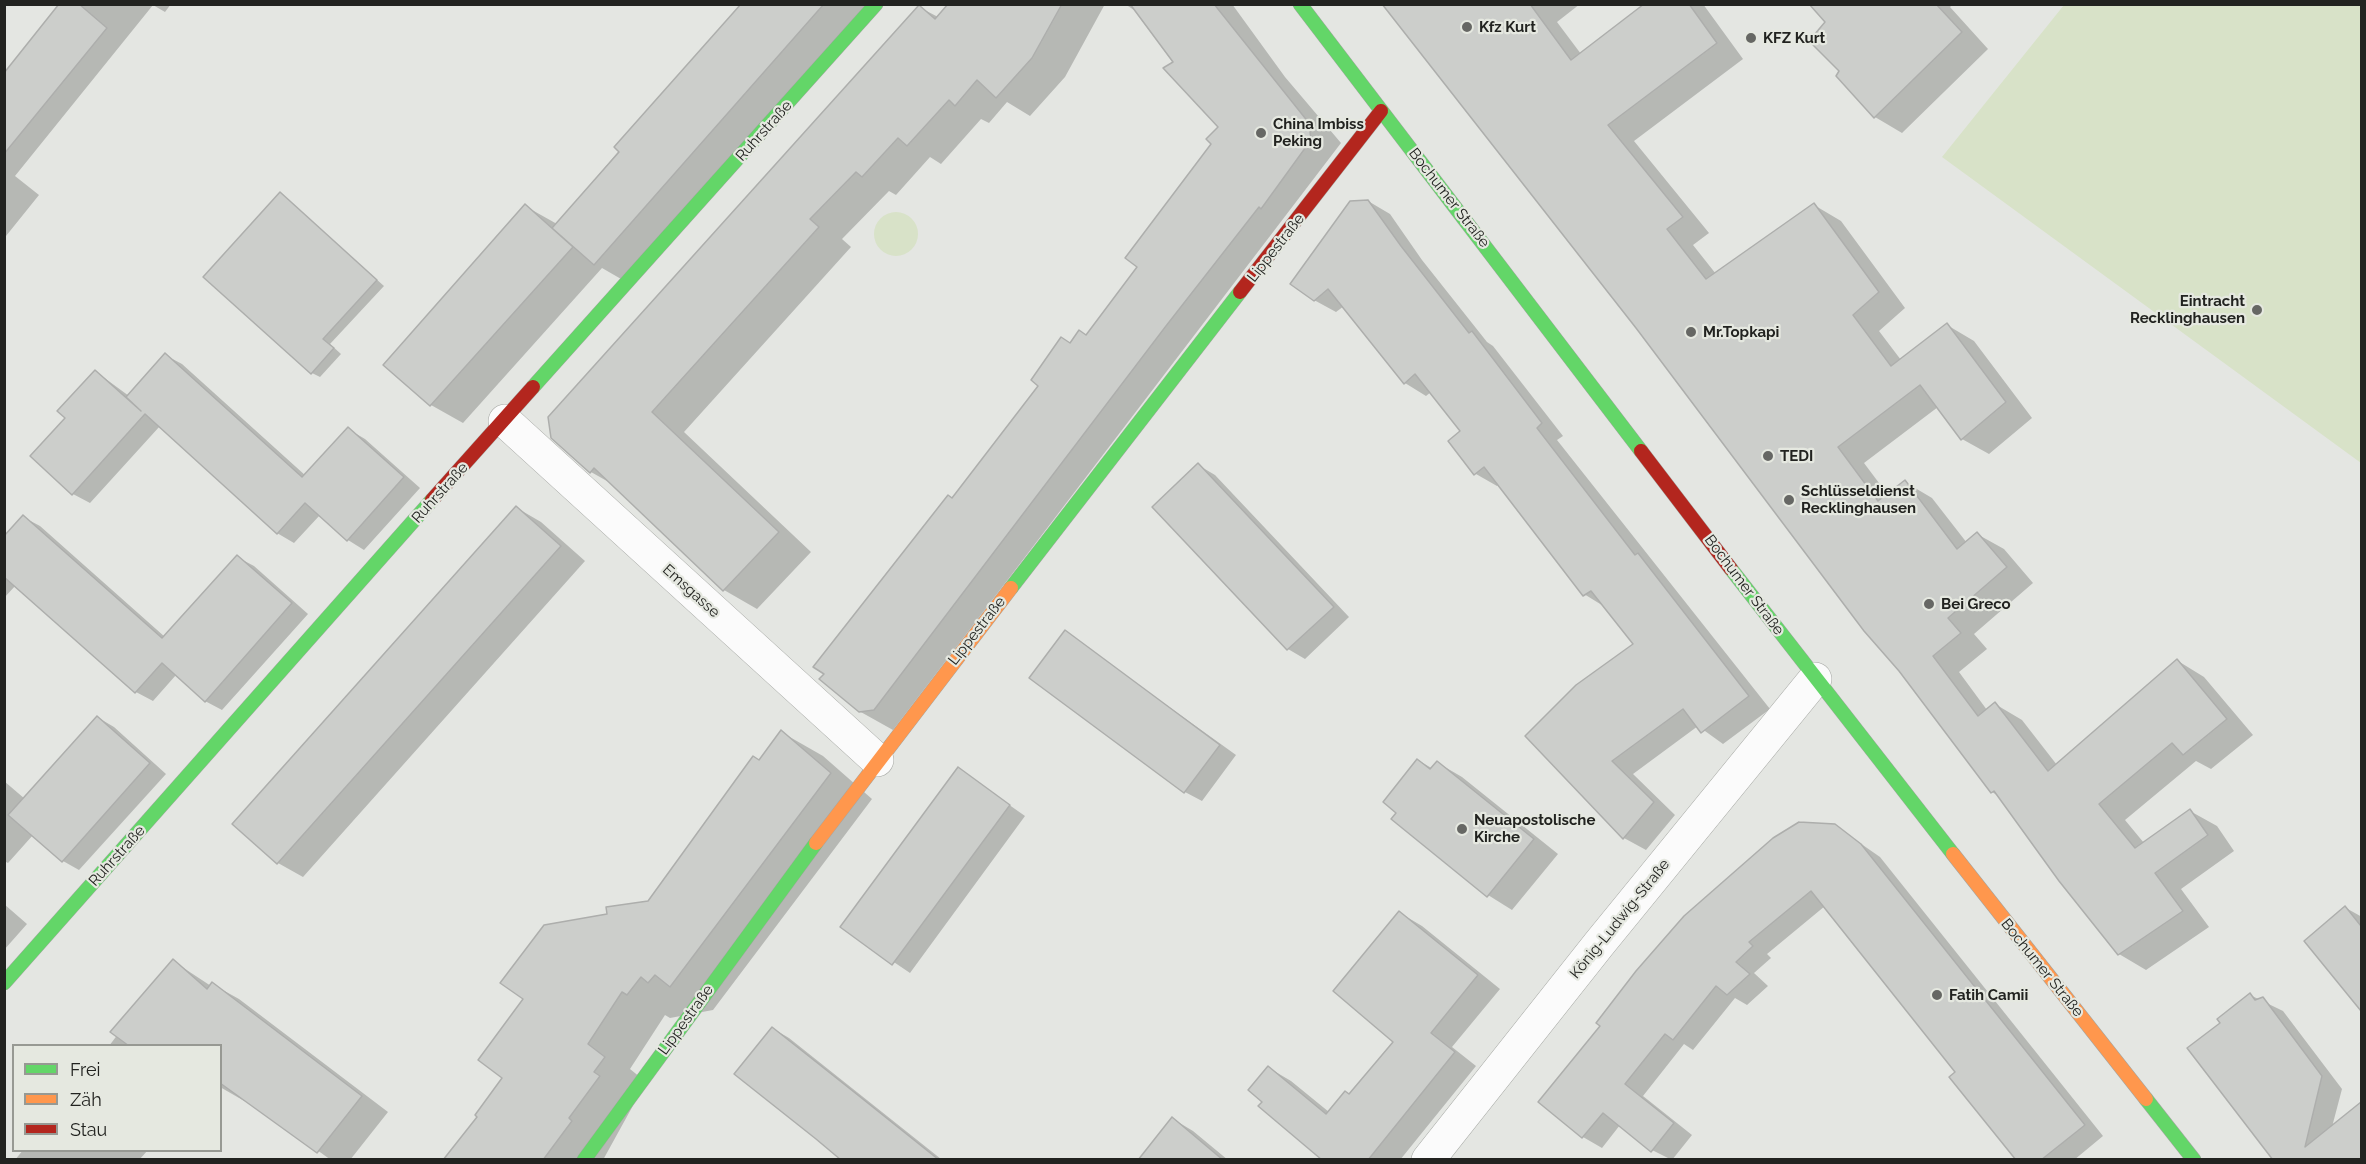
<!DOCTYPE html>
<meta charset="utf-8">
<style>
body{margin:0}
#map{position:relative;width:2366px;height:1164px;overflow:hidden;background:#e4e6e2;font-family:Raleway,sans-serif}
canvas{display:block}
.frame{position:absolute;inset:0;border:6px solid #222320;pointer-events:none}
.legend{position:absolute;left:12px;top:1044px;width:210px;height:108px;box-sizing:border-box;background:#e5e8e0;border:2px solid #979993;margin:0;padding:8px 10px;list-style:none;font-size:18px;color:#222320}
.legend li{display:flex;align-items:center;gap:12px;height:30px}
.legend b{width:30px;border:2px solid #979993}
</style>
<div id="map">
<canvas width="2366" height="1164"></canvas>
<div class="frame"></div>
<ul class="legend">
<li><b style="height:8px;background:#63d668"></b>Frei</li>
<li><b style="height:8px;background:#ff974d"></b>Zäh</li>
<li><b style="height:8px;background:#b3261e"></b>Stau</li>
</ul>
</div>
<script>
const ctx = document.querySelector('canvas').getContext('2d');
ctx.lineJoin = 'round';
function fill(path, color) { ctx.fillStyle = color; ctx.fill(path, 'evenodd'); }
const shape = rows => new Path2D(rows.map(r => 'M' + r).join(''));
function strokePath(path, color, width, dash) { ctx.strokeStyle = color; ctx.lineWidth = width; ctx.lineCap = dash ? 'butt' : 'round'; ctx.setLineDash(dash || []); ctx.stroke(path); }
function drawText(font, color, halo, rows, align = 'center') {
  ctx.font = font + ' Raleway,sans-serif'; ctx.lineWidth = 4.5; ctx.setLineDash([]); ctx.textBaseline = 'middle'; ctx.strokeStyle = halo; ctx.fillStyle = color; for (const [text, x, y, turn = 0] of rows) {
    ctx.save(); ctx.translate(x, y); ctx.rotate((+turn || 0) * Math.PI / 180); ctx.textAlign = isNaN(turn) ? turn : align; if (halo) ctx.strokeText(text, 0, 0); ctx.fillText(text, 0, 0); ctx.restore();
  }
}
const green = shape([
 [2064,5,2361,5,2361,463,1942,157],
 '874 234a22 22 0 1 1 44 0a22 22 0 1 1-44 0Z'
]);
const shadow = shape([
 [61,4,171,4,165,12,153,5,15,176,39,195,6,236,4,75],
 [743,4,877,4,628,283,602,268,463,423,431,405,385,365,525,206,557,224],
 [950,4,1105,4,1065,77,1030,116,1007,102,989,123,981,119,941,164,930,157,896,195,889,191,842,239,851,247,684,432,811,552,757,609,724,590,614,485,591,472,919,7,938,17],
 [1125,4,1232,4,1285,77,1341,143,893,730,859,711,953,500,1070,344,1087,336,1139,267,1221,127,1134,10],
 [1386,4,1580,4,1557,22,1581,54,1642,8,1640,4,1703,4,1743,59,1634,141,1709,233,1693,245,1716,274,1814,205,1841,221,1905,308,1879,331,1901,360,1947,325,1974,341,2032,418,1989,454,1962,439,1938,407,1864,463,1888,495,1905,482,1932,498,1967,543,1977,534,2004,549,2033,583,1974,634,1987,649,1959,672,1987,710,1995,704,2022,720,2057,765,2178,661,2204,677,2253,735,2211,769,2196,761,2125,820,2144,843,2190,811,2217,826,2234,851,2181,889,2209,927,2146,970,2119,954,2000,797,1992,792,1637,327],
 [1811,4,1953,4,1950,7,1988,49,1902,133,1875,117,1838,76,1841,71,1827,22],
 [280,194,384,286,330,344,341,354,320,377,312,373],
 [1368,201,1390,214,1422,260,1487,342,1493,346,1563,436,1557,440,1770,709,1723,744,1698,726,1633,774,1675,815,1646,850,1624,838,1527,736,1635,645,1605,607,1584,594,1499,484,1497,486,1476,474,1450,441,1462,432,1431,392,1426,396,1405,383,1344,306,1336,312,1314,300],
 [165,355,182,364,306,476,348,429,365,439,420,488,364,550,348,540,320,515,294,543,277,533,160,426,90,503,73,494,32,456,67,417,95,371,129,396],
 [1198,465,1215,475,1349,617,1305,659,1288,649,1154,507],
 [517,508,541,522,585,561,303,877,278,863],
 [23,517,40,526,165,637,237,557,254,566,308,614,222,710,205,701,176,675,153,701,136,692,16,585,4,598,4,538],
 [1065,632,1236,755,1202,801,1185,792],
 [97,717,114,727,166,774,79,870,63,861,33,835,8,863,4,861,4,781,25,799],
 [781,732,823,756,872,799,713,1010,670,1018,665,1015,630,1069,646,1082,603,1160,445,1160,479,1116,609,915,649,903],
 [1418,760,1433,769,1438,763,1462,777,1558,854,1512,910,1488,895,1398,813],
 [958,769,1025,816,910,973,842,927],
 [1834,825,1880,857,2103,1136,2074,1160,2019,1160,1957,1072,1825,906,1767,954,1771,958,1754,973,1768,986,1747,1005,1735,998,1693,1050,1684,1044,1643,1096,1692,1135,1672,1160,1652,1150,1620,1125,1602,1148,1583,1137,1540,1102],
 [4,904,27,924,4,950],
 [2346,908,2362,917,2362,1009,2306,941],
 [1400,913,1422,926,1500,989,1452,1047,1476,1066,1400,1160,1325,1160,1264,1101,1269,1068,1291,1081,1329,1112,1349,1095,1395,1041],
 [173,961,211,986,212,984,239,999,388,1112,350,1160,331,1160,247,1100,246,1102,220,1087,220,1046,109,1046],
 [2250,995,2283,1011,2342,1089,2332,1127,2362,1104,2362,1160,2274,1160,2222,1023],
 [772,1028,789,1038,941,1159,844,1160],
 [1173,1119,1193,1131,1228,1160,1140,1160],
 [23,1150,148,1150,139,1160,15,1160]
]);
const building = shape([
 [59,4,79,4,107,28,4,154,4,73,59,4],
 [741,4,824,4,594,265,552,228,619,152,614,147,741,4],
 [948,4,1062,4,1032,58,996,98,977,80,955,106,949,100,907,146,898,138,862,177,856,172,810,219,819,227,652,412,779,532,723,591,594,468,590,473,551,438,548,417,919,5,935,19,948,4],
 [1130,4,1214,4,1309,123,1311,140,1261,209,1259,207,1166,326,874,710,859,712,819,679,824,674,813,667,948,495,952,498,1038,386,1031,380,1061,337,1070,343,1079,330,1086,335,1137,267,1125,258,1211,144,1206,139,1218,127,1163,68,1173,62,1130,4],
 [1382,4,1530,4,1571,60,1644,4,1689,4,1717,43,1608,125,1683,217,1667,229,1706,279,1814,203,1879,292,1853,315,1891,366,1947,323,2006,402,1961,440,1920,385,1838,447,1878,501,1905,480,1957,549,1977,532,2007,567,1948,618,1961,633,1933,656,1978,716,1995,702,2048,771,2177,659,2227,719,2183,755,2172,743,2099,804,2135,848,2190,809,2208,835,2155,873,2183,911,2118,955,2059,881,1994,791,1991,793,1899,671,1864,631,1636,328,1382,4],
 [1809,4,1936,4,1962,32,1874,118,1836,76,1839,71,1809,41,1825,22,1809,4],
 [280,192,377,280,323,339,334,348,311,374,203,277,280,192],
 [1368,200,1401,246,1469,333,1472,331,1542,423,1537,428,1635,555,1638,553,1749,696,1701,733,1683,709,1612,761,1654,802,1623,839,1525,736,1576,685,1633,644,1591,591,1583,596,1484,467,1474,475,1448,441,1460,431,1415,374,1404,384,1328,289,1314,301,1290,284,1350,201,1368,200],
 [525,204,573,247,430,406,383,365,525,204],
 [165,353,302,477,348,427,404,477,347,541,305,503,277,534,145,414,72,495,30,456,65,418,57,411,95,370,141,411,126,397,165,353],
 [1198,463,1334,607,1287,650,1152,507,1198,463],
 [516,506,561,546,277,864,232,824,516,506],
 [23,515,162,638,237,555,292,603,205,702,162,663,135,693,4,577,4,536,23,515],
 [1065,630,1220,745,1184,793,1029,678,1065,630],
 [97,716,150,763,62,862,8,815,97,716],
 [781,730,831,773,670,987,655,975,648,983,641,977,627,995,622,992,588,1044,605,1057,594,1072,600,1076,569,1118,572,1121,543,1160,443,1160,477,1117,475,1115,502,1078,478,1060,523,999,500,983,544,925,607,914,606,907,648,901,753,756,759,760,781,730],
 [1417,759,1430,769,1437,761,1534,839,1487,897,1391,819,1396,813,1383,802,1417,759],
 [958,767,1010,805,892,965,840,927,958,767],
 [1799,822,1835,824,1861,844,2085,1125,2041,1160,2016,1160,1949,1077,1955,1072,1811,891,1749,942,1753,946,1736,962,1750,974,1727,995,1716,986,1673,1040,1665,1034,1625,1084,1674,1123,1651,1152,1603,1113,1582,1138,1538,1102,1600,1026,1596,1023,1636,971,1684,916,1773,838,1799,822],
 [2345,906,2361,926,2361,1011,2304,941,2345,906],
 [1399,911,1478,975,1431,1033,1455,1052,1368,1160,1322,1160,1258,1106,1262,1102,1248,1090,1268,1066,1326,1114,1345,1091,1349,1094,1393,1042,1333,991,1399,911],
 [173,959,207,989,212,982,362,1096,317,1153,220,1083,220,1046,129,1046,110,1032,173,959],
 [2250,993,2255,1000,2263,997,2322,1076,2305,1147,2361,1102,2361,1160,2273,1160,2187,1048,2220,1023,2217,1019,2250,993],
 [772,1027,854,1092,939,1160,841,1160,816,1139,734,1074,772,1027],
 [1172,1117,1223,1160,1138,1160,1172,1117]
]);
const street = shape([
 [505,421,877,760],
 [1428,1160,1599,944,1815,679]
]);
const fast = shape([
 [1300,4,1641,451],
 [533,387,876,4],
 [1731,569,1953,854],
 [1011,588,1240,292],
 [4,983,432,500],
 [2146,1099,2194,1160],
 [584,1160,816,843]
]);
const slow = shape([
 [816,843,1011,588],
 [1953,854,2146,1099]
]);
const jam = shape([
 [1240,292,1381,111],
 [1641,451,1731,569],
 [432,500,533,387]
]);
const markers = [
 [1467,27,6,"#666764"],
 [1751,38,6,"#666764"],
 [1261,133,6,"#666764"],
 [2257,310,6,"#666764"],
 [1691,332,6,"#666764"],
 [1768,456,6,"#666764"],
 [1789,500,6,"#666764"],
 [1929,604,6,"#666764"],
 [1462,829,6,"#666764"],
 [1937,995,6,"#666764"]
];
const poiNames = [
 ["Kfz Kurt",1479,27],
 ["KFZ Kurt",1763,38],
 ["China Imbiss",1273,124],
 ["Peking",1273,141],
 ["Eintracht",2245,301,"right"],
 ["Recklinghausen",2245,318,"right"],
 ["Mr.Topkapi",1703,332],
 ["TEDI",1780,456],
 ["Schlüsseldienst",1801,491],
 ["Recklinghausen",1801,508],
 ["Bei Greco",1941,604],
 ["Neuapostolische",1474,820],
 ["Kirche",1474,837],
 ["Fatih Camii",1949,995]
];
const streetNames = [
 ["Ruhrstraße",764,131,-48],
 ["Bochumer Straße",1449,198,52],
 ["Lippestraße",1276,248,-52],
 ["Ruhrstraße",440,493,-48],
 ["Bochumer Straße",1744,585,53],
 ["Emsgasse",691,591,42],
 ["Lippestraße",977,631,-52],
 ["Ruhrstraße",117,856,-48],
 ["König-Ludwig-Straße",1620,919,-51],
 ["Bochumer Straße",2042,968,51],
 ["Lippestraße",686,1020,-54]
];
fill(green, '#d8e2c8');
fill(shadow, '#0003');
fill(building, '#cccecb');
strokePath(building, '#adaeac', 1.5);
strokePath(street, '#a4a6a2', 34);
strokePath(fast, '#a4a6a2', 15);
strokePath(slow, '#a4a6a2', 15);
strokePath(jam, '#a4a6a2', 15);
strokePath(street, '#fbfbfb', 33);
strokePath(fast, '#63d668', 14);
strokePath(slow, '#ff974d', 14);
strokePath(jam, '#b3261e', 14);
for (const [x, y, r, color] of markers) { const dot = new Path2D(); dot.arc(x, y, r, 0, 2 * Math.PI); ctx.fillStyle = color; ctx.fill(dot); strokePath(dot, '#e5e8e0', 2); }
drawText('bold 15px', '#222320', '#e5e8e0', poiNames, 'left');
drawText('15px', '#222320', '#e5e8e0', streetNames);
</script>
